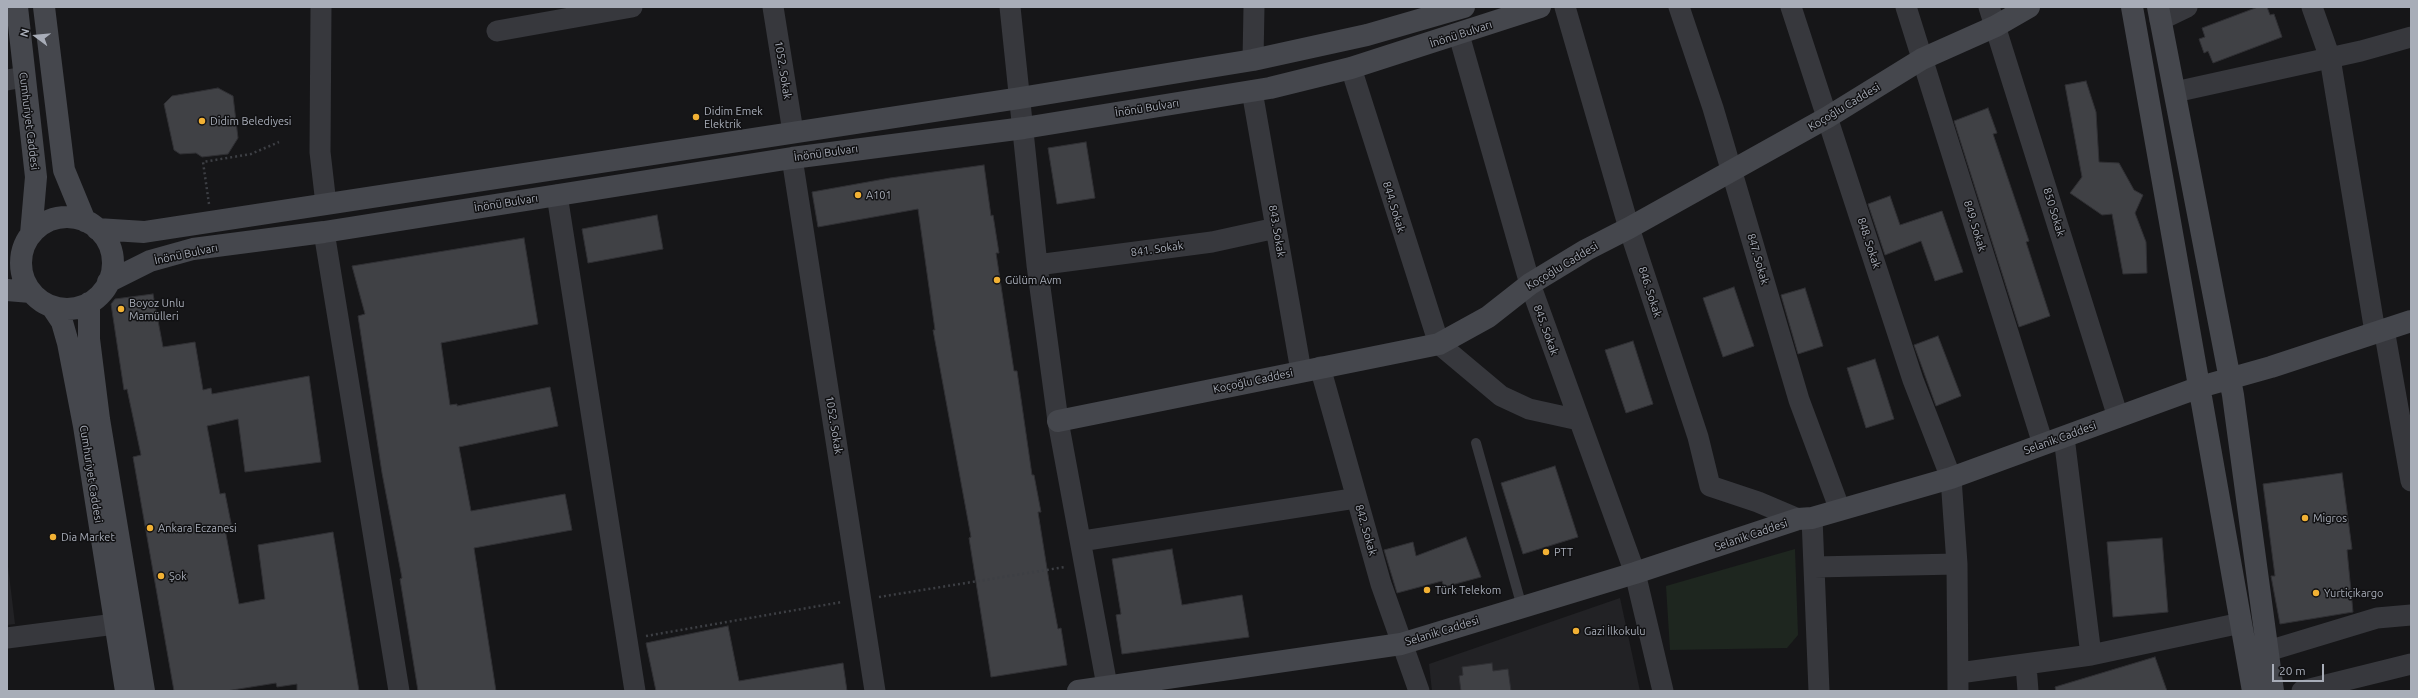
<!DOCTYPE html>
<meta charset="utf-8">
<style>
body{margin:0}
#map{position:relative;width:2418px;height:698px;overflow:hidden;background:#161618;font-family:Ubuntu,sans-serif}
canvas{display:block}
.frame{position:absolute;inset:0;border:8px solid #a8adb8;pointer-events:none}
.north{position:absolute;left:16px;top:16px;width:40px;height:40px;-webkit-text-stroke:3px #111113;paint-order:stroke;rotate:286deg;font-size:11px;font-weight:700;line-height:16px;text-align:center;color:#a8adb8}
.north::after{content:'';display:block;margin:auto;width:14px;height:18px;background:#a8adb8;clip-path:polygon(50% 0,100% 100%,50% 72%,0 100%)}
.scale{position:absolute;left:2272px;top:664px;width:52px;height:18px;box-sizing:border-box;border:2px solid #a8adb8;border-top:0;padding-left:5px;font-size:12px;line-height:14px;white-space:nowrap;color:#a8adb8;-webkit-text-stroke:3px #111113;paint-order:stroke}
</style>
<div id="map">
<canvas width="2418" height="698"></canvas>
<div class="frame"></div>
<div class="north">N</div>
<div class="scale">20 m</div>
</div>
<script>
const ctx = document.querySelector('canvas').getContext('2d');
ctx.lineJoin = 'round';
function fill(path, color) { ctx.fillStyle = color; ctx.fill(path, 'evenodd'); }
const shape = rows => new Path2D(rows.map(r => 'M' + r).join(''));
function strokePath(path, color, width, dash) { ctx.strokeStyle = color; ctx.lineWidth = width; ctx.lineCap = dash ? 'butt' : 'round'; ctx.setLineDash(dash || []); ctx.stroke(path); }
function drawText(font, color, halo, rows, align = 'center') {
  ctx.font = font + ' Ubuntu,sans-serif'; ctx.lineWidth = 3; ctx.setLineDash([]); ctx.textBaseline = 'middle'; ctx.strokeStyle = halo; ctx.fillStyle = color; for (const [text, x, y, turn = 0] of rows) {
    ctx.save(); ctx.translate(x, y); ctx.rotate((+turn || 0) * Math.PI / 180); ctx.textAlign = isNaN(turn) ? turn : align; if (halo) ctx.strokeText(text, 0, 0); ctx.fillText(text, 0, 0); ctx.restore();
  }
}
const built = shape([
 [7,558,15,624,7,625],
 [1620,598,1640,691,1432,691,1429,664]
]);
const green = shape([
 [1795,549,1798,635,1787,648,1670,650,1666,586]
]);
const building = shape([
 [2258,7,2267,7,2270,15,2274,14,2282,37,2213,63,2208,51,2204,53,2199,39,2205,37,2202,28,2258,7],
 [2086,81,2096,112,2099,162,2119,163,2134,190,2143,195,2135,213,2146,242,2147,273,2123,274,2112,214,2102,215,2070,193,2082,177,2065,85,2086,81],
 [218,88,233,96,238,138,228,154,202,157,196,153,180,154,174,150,164,104,172,96,218,88],
 [1988,108,1997,133,1993,134,2029,241,2026,242,2050,316,2019,327,1954,121,1988,108],
 [1086,142,1095,198,1057,204,1048,148,1086,142],
 [984,165,991,216,993,215,999,253,996,253,1014,371,1017,371,1032,475,1034,475,1041,512,1038,512,1049,581,1058,629,1061,628,1067,665,991,677,969,538,971,537,933,330,935,330,918,209,818,227,812,192,890,178,984,165],
 [1890,196,1900,225,1942,211,1963,272,1935,281,1921,241,1885,255,1868,204,1890,196],
 [657,215,663,249,588,263,582,229,657,215],
 [524,238,538,324,441,343,450,405,457,404,457,406,550,387,558,426,459,447,471,511,565,494,572,530,474,548,496,691,418,691,400,579,402,578,382,473,358,316,365,314,352,266,524,238],
 [1734,287,1754,346,1723,357,1703,298,1734,287],
 [1805,288,1823,346,1798,354,1781,295,1805,288],
 [153,294,163,347,195,342,203,390,211,388,212,394,309,376,321,462,245,472,238,419,207,426,220,494,225,493,232,528,225,529,239,604,265,599,258,545,333,532,359,691,297,691,297,684,277,687,276,683,226,691,174,691,133,457,141,455,127,389,124,390,111,304,115,299,153,294],
 [1938,336,1961,396,1936,406,1914,345,1938,336],
 [1633,341,1653,404,1626,413,1605,350,1633,341],
 [1875,359,1894,419,1866,428,1847,368,1875,359],
 [1555,466,1578,537,1523,554,1501,483,1555,466],
 [2342,473,2352,549,2347,550,2353,612,2280,624,2271,576,2275,576,2263,484,2342,473],
 [1466,537,1481,577,1444,587,1442,581,1397,593,1384,550,1413,542,1416,556,1466,537],
 [2162,538,2168,612,2113,617,2107,542,2162,538],
 [1172,549,1182,605,1242,595,1249,637,1122,654,1116,615,1121,614,1112,559,1172,549],
 [728,626,739,681,843,663,847,691,656,691,646,643,728,626],
 [2155,657,2167,691,2056,691,2055,687,2155,657],
 [1492,663,1493,671,1508,669,1511,691,1461,691,1459,676,1463,675,1462,667,1492,663]
]);
const path = shape([
 [209,204,203,162,251,154,279,142],
 [879,597,1065,567],
 [646,636,842,602]
]);
const lane = shape([
 [1476,443,1522,607]
]);
const street = shape([
 [321,7,320,152,326,204],
 [773,7,793,132],
 [1010,7,1037,265,1058,421,1108,691],
 [1565,7,1629,228,1698,437,1710,486,1758,502,1798,519],
 [1679,7,1713,108,1799,400,1840,510],
 [1791,7,1913,380,1951,478,1957,564,1958,691],
 [1906,7,2043,444],
 [1989,7,2118,417],
 [2312,7,2330,58,2375,332],
 [2160,20,2187,7],
 [497,31,632,7],
 [1459,35,1530,284,1635,573,1663,691],
 [1253,60,1254,7],
 [1351,68,1439,344,1501,396,1529,409,1579,420],
 [7,80,24,77],
 [1252,91,1301,371],
 [2175,92,2361,51,2411,37],
 [792,158,875,691],
 [557,195,635,691],
 [324,232,399,691],
 [1037,265,1212,242,1276,228],
 [2384,329,2411,481],
 [1320,367,1381,584,1419,691],
 [2064,437,2091,655],
 [1812,518,1819,691],
 [1082,541,1357,498],
 [1814,567,1957,564],
 [7,638,115,624],
 [2268,651,2377,618,2411,615],
 [2026,665,2028,691],
 [1959,673,2091,655,2241,623],
 [2302,691,2411,664]
]);
const secondary = shape([
 [17,7,36,177,31,234],
 [44,7,64,170,85,221],
 [2132,7,2253,691],
 [2158,7,2233,395,2273,691],
 '21 263a46 46 0 1 1 92 0a46 46 0 1 1-92 0Z',
 [97,229,144,232,1020,98,1253,60,1367,35,1464,7],
 [108,282,150,261,193,249,324,232,792,158,1024,128,1270,88,1351,68,1540,7],
 [7,290,31,292],
 [89,303,89,339,99,419,144,691],
 [52,307,62,322,68,343,84,426,126,691],
 [1058,421,1439,344,1488,317,1530,284,1586,250,1629,228,1828,117,1922,59,1996,26,2029,7],
 [1078,691,1401,644,1635,573,1798,519,1812,518,1951,478,2200,387,2271,367,2411,321]
]);
const markers = [
 [696,117,4,"#f2b134"],
 [202,121,4,"#f2b134"],
 [858,195,4,"#f2b134"],
 [997,280,4,"#f2b134"],
 [121,309,4,"#f2b134"],
 [2305,518,4,"#f2b134"],
 [150,528,4,"#f2b134"],
 [53,537,4,"#f2b134"],
 [1546,552,4,"#f2b134"],
 [161,576,4,"#f2b134"],
 [1427,590,4,"#f2b134"],
 [2316,593,4,"#f2b134"],
 [1576,631,4,"#f2b134"]
];
const streetNames = [
 ["İnönü Bulvarı",1461,34,-18],
 ["1052. Sokak",783,70,81],
 ["Koçoğlu Caddesi",1844,107,-31],
 ["İnönü Bulvarı",1147,108,-9],
 ["Cumhuriyet Caddesi",29,121,83],
 ["İnönü Bulvarı",826,153,-8],
 ["İnönü Bulvarı",506,203,-9],
 ["844. Sokak",1394,207,73],
 ["850 Sokak",2054,212,73],
 ["849. Sokak",1975,226,73],
 ["843. Sokak",1277,231,80],
 ["848. Sokak",1869,243,72],
 ["841. Sokak",1157,249,-8],
 ["İnönü Bulvarı",186,254,-12],
 ["847. Sokak",1758,259,74],
 ["Koçoğlu Caddesi",1562,266,-31],
 ["846. Sokak",1650,292,72],
 ["845. Sokak",1546,330,70],
 ["Koçoğlu Caddesi",1253,381,-12],
 ["1052. Sokak",834,425,81],
 ["Selanik Caddesi",2060,438,-20],
 ["Cumhuriyet Caddesi",91,474,81],
 ["842. Sokak",1366,530,74],
 ["Selanik Caddesi",1751,535,-19],
 ["Selanik Caddesi",1442,631,-17]
];
const poiNames = [
 ["Didim Emek",704,111],
 ["Elektrik",704,124],
 ["Didim Belediyesi",210,121],
 ["A101",866,195],
 ["Gülüm Avm",1005,280],
 ["Boyoz Unlu",129,303],
 ["Mamülleri",129,316],
 ["Migros",2313,518],
 ["Ankara Eczanesi",158,528],
 ["Dia Market",61,537],
 ["PTT",1554,552],
 ["Şok",169,576],
 ["Türk Telekom",1435,590],
 ["Yurtiçikargo",2324,593],
 ["Gazi İlkokulu",1584,631]
];
fill(built, '#222225');
fill(green, '#1e261f');
fill(building, '#404145');
strokePath(building, '#303034', 1);
strokePath(path, '#3d3f44', 2.5, [2, 3]);
strokePath(lane, '#37383d', 10);
strokePath(street, '#37383d', 21);
strokePath(secondary, '#45474d', 22);
for (const [x, y, r, color] of markers) { const dot = new Path2D(); dot.arc(x, y, r, 0, 2 * Math.PI); ctx.fillStyle = color; ctx.fill(dot); strokePath(dot, '#111113', 1.5); }
drawText('11px', '#a8adb8', '#111113', streetNames);
drawText('11px', '#a8adb8', '#111113', poiNames, 'left');
</script>
